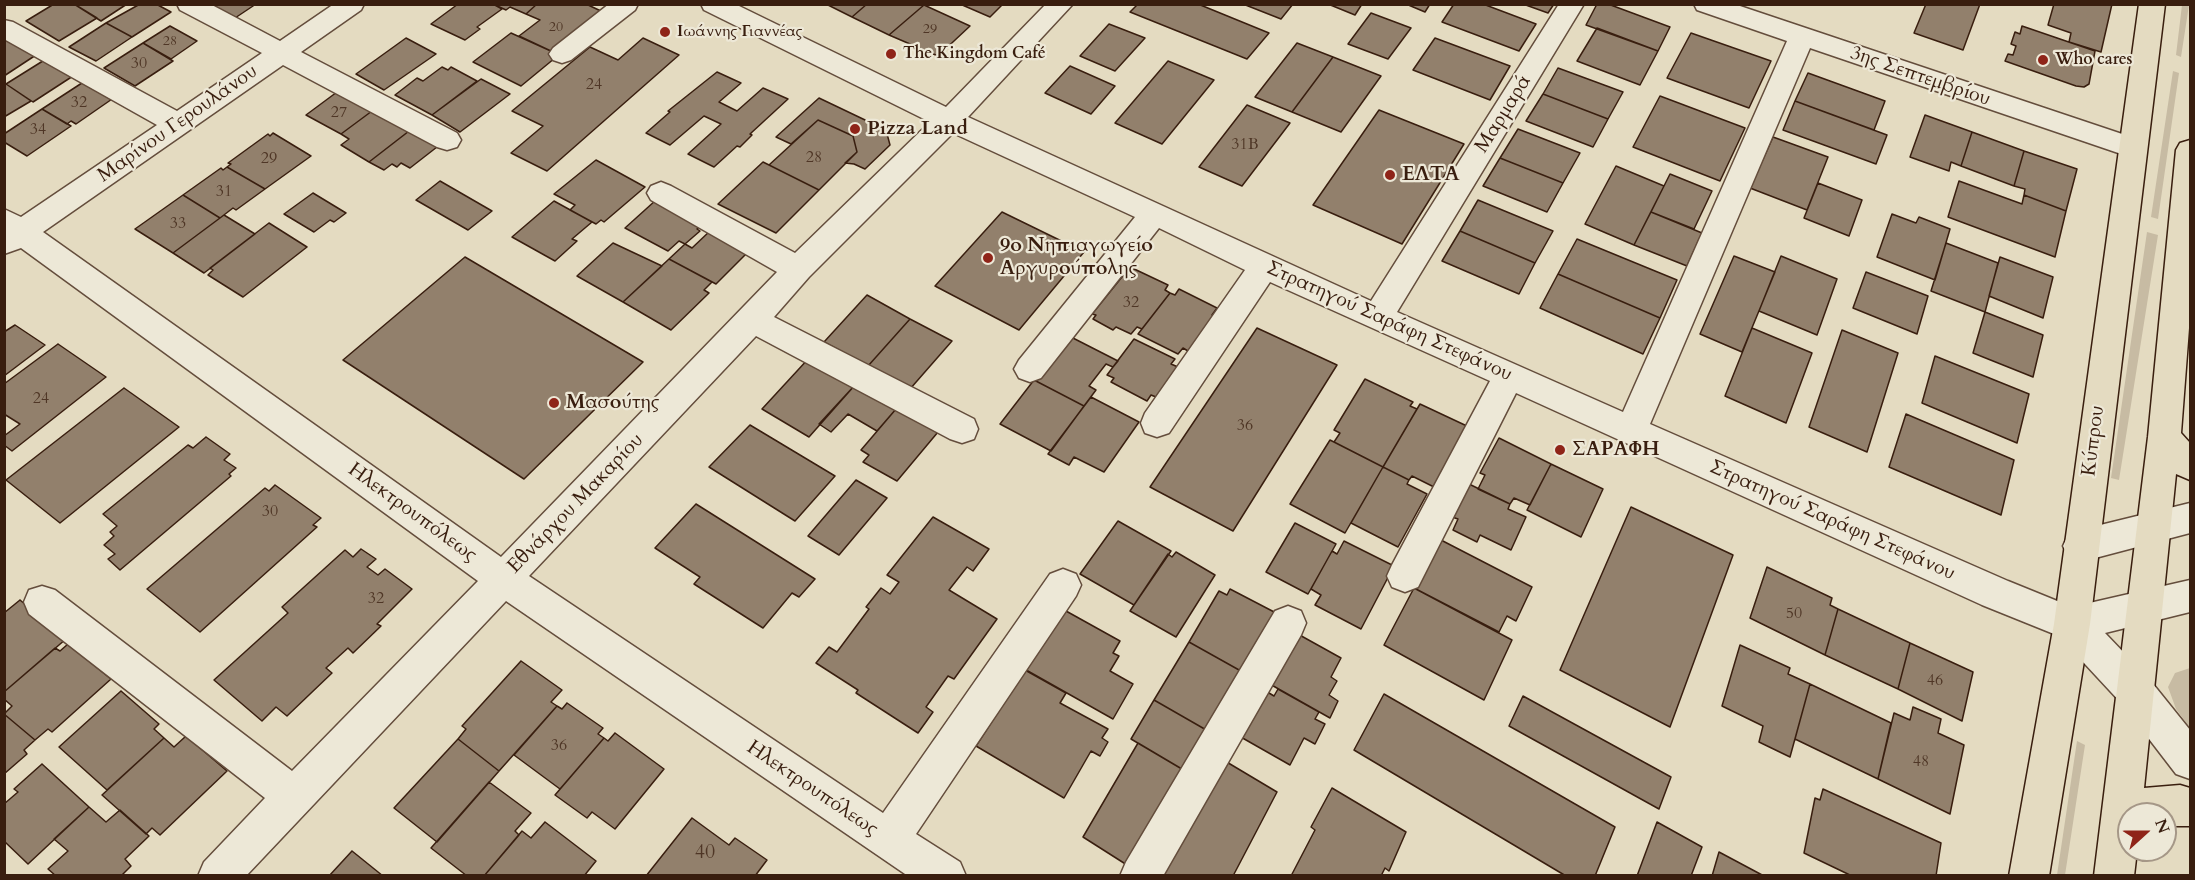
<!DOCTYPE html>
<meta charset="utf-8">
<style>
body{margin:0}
#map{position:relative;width:2195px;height:880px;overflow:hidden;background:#e4dbc1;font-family:Cardo,serif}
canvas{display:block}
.frame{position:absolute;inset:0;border:6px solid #391e0f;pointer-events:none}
.north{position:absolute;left:2117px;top:802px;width:60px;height:60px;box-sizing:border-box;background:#ede8d7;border:2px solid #a59787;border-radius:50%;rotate:69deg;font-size:16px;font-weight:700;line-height:24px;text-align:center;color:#391e0f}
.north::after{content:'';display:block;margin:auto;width:21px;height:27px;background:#8f2418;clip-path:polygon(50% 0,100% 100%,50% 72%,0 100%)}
</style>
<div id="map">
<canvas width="2195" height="880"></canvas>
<div class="frame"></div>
<div class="north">N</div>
</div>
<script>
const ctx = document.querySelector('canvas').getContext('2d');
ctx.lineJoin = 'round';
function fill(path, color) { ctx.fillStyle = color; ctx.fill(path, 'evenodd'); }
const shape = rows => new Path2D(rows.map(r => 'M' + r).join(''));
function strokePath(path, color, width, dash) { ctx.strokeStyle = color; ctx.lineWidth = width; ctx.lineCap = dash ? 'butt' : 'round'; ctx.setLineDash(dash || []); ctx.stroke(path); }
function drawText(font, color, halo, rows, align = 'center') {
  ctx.font = font + ' Cardo,serif'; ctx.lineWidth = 4.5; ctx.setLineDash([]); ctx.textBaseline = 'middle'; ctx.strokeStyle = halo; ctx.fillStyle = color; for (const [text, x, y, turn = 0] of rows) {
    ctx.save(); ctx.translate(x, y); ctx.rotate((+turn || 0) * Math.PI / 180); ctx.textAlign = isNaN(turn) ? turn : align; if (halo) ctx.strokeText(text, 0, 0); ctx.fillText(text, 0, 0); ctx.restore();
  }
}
const green = shape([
 [2182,5,2189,5,2181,57,2176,55],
 [2173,71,2179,73,2158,219,2151,217],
 [2147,232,2158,235,2119,480,2111,478],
 [2190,668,2190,728,2176,709,2168,687,2175,673],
 [2077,741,2085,745,2065,875,2057,875]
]);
const building = shape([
 [54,4,74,4,97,18,59,41,26,21,54,4],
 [74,4,127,4,101,21,74,4],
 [140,4,156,4,171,12,132,37,106,23,140,4],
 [208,4,256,4,232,20,208,4],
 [458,4,493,4,502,9,477,27,480,29,465,40,431,24,458,4],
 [493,4,537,4,526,14,510,7,506,10,493,4],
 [537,4,586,4,603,12,553,52,519,36,540,20,526,14,537,4],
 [826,4,867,4,852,17,826,4],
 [867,4,924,4,924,5,889,35,852,17,867,4],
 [960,4,1003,4,990,17,960,4],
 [1138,4,1198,4,1269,33,1247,59,1130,12,1138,4],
 [1243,4,1293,4,1281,19,1243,4],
 [1328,4,1362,4,1355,15,1328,4],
 [1406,4,1430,4,1425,12,1406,4],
 [1454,4,1483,4,1536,24,1519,51,1442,22,1454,4],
 [1523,4,1554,4,1548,13,1523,4],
 [1597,4,1608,4,1670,27,1658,51,1586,25,1597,4],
 [1926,4,1980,4,1963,50,1914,33,1926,4],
 [2054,4,2112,4,2101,52,2069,42,2071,33,2048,25,2054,4],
 [924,5,970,26,938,56,889,35,924,5],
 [1371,13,1411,28,1388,59,1348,44,1371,13],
 [106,23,132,37,96,61,69,47,106,23],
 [1109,24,1145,38,1115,71,1080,56,1109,24],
 [170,26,197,41,171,59,143,43,170,26],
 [2022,26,2095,51,2089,84,2084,87,2076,86,2005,61,2008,54,2013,55,2016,46,2011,44,2015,32,2020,34,2022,26],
 [1597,28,1658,51,1640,85,1577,61,1597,28],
 [511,33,553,52,550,55,555,58,521,86,473,62,511,33],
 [1691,33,1771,61,1749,108,1667,78,1691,33],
 [4,35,39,53,4,76,4,35],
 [406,38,436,54,384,90,356,74,406,38],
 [643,38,679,55,547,171,511,153,543,126,512,111,590,47,618,60,643,38],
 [1435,38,1510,66,1490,100,1413,70,1435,38],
 [143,43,173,61,135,86,104,68,143,43],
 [1297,43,1333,57,1292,112,1255,97,1297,43],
 [1333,57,1381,76,1341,132,1292,112,1333,57],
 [46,59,73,76,33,102,6,84,46,59],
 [1168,61,1214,80,1162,144,1115,123,1168,61],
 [1070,66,1115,86,1091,114,1045,93,1070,66],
 [442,67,448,70,451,67,477,81,432,115,395,95,417,78,423,81,442,67],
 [1558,68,1623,92,1608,119,1543,94,1558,68],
 [717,72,741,83,719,102,737,111,763,88,788,99,750,134,752,135,740,147,737,146,714,167,688,154,721,124,704,116,670,145,646,133,670,112,668,111,717,72],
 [1808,73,1885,101,1874,130,1795,101,1808,73],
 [481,79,510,94,460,132,432,115,481,79],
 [85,81,115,97,76,124,71,121,67,124,42,109,85,81],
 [6,84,31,101,4,117,4,85,6,84],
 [337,92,372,111,341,134,306,115,337,92],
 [1543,94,1608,119,1593,147,1526,121,1543,94],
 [1660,96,1745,128,1720,181,1633,147,1660,96],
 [819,98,886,130,890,145,865,169,854,164,845,163,857,152,853,136,818,120,791,144,776,137,819,98],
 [1795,101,1887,135,1876,164,1783,130,1795,101],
 [1247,105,1290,123,1242,186,1199,167,1247,105],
 [42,109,71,126,27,156,4,142,4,134,42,109],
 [1379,110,1464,144,1402,244,1313,205,1379,110],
 [372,111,413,128,369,162,341,145,349,139,341,134,372,111],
 [1925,115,1972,132,1961,166,1951,162,1949,171,1910,157,1925,115],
 [818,120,853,136,857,152,819,190,769,165,818,120],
 [1518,129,1580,153,1563,183,1500,158,1518,129],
 [409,131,437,147,410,168,401,163,397,167,392,164,384,170,369,162,409,131],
 [1972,132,2024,151,2014,186,1961,166,1972,132],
 [273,133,311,156,265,189,227,167,231,164,228,163,268,134,270,136,273,133],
 [1773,137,1828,157,1807,210,1750,188,1773,137],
 [2024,151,2077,169,2066,211,2024,195,2025,189,2014,186,2024,151],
 [1500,158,1563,183,1547,212,1483,186,1500,158],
 [596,160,645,187,604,222,601,220,596,224,570,210,575,205,554,194,596,160],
 [763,162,819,190,776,233,718,204,763,162],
 [1616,166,1664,186,1634,245,1585,224,1616,166],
 [227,167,265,189,236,210,233,208,220,218,183,195,221,168,223,170,227,167],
 [1670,174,1712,191,1694,229,1651,212,1670,174],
 [440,181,492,211,468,230,416,200,440,181],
 [1959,181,2022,204,2024,195,2066,211,2055,257,1948,217,1959,181],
 [1818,183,1862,200,1849,236,1804,218,1818,183],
 [313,193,346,213,334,222,330,220,314,232,284,214,313,193],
 [183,195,220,218,173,253,135,229,183,195],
 [656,200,701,225,697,229,700,231,685,244,679,241,668,251,625,228,656,200],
 [1478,200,1553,231,1535,263,1460,231,1478,200],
 [554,201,592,222,572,239,577,241,555,261,512,237,554,201],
 [1002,212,1084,252,1019,330,935,286,1002,212],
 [1651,212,1702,233,1687,266,1634,245,1651,212],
 [1892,214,1916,223,1919,217,1950,229,1935,280,1877,257,1892,214],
 [224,215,255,234,204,273,173,253,224,215],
 [269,223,307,247,243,297,208,275,213,270,210,268,269,223],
 [711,230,750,250,716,284,669,259,685,244,692,248,711,230],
 [1460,231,1535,263,1519,294,1442,261,1460,231],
 [1577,239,1677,280,1660,318,1558,274,1577,239],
 [613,243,662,266,623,302,577,276,613,243],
 [1946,243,1998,263,1985,312,1931,291,1946,243],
 [1734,256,1775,272,1742,352,1700,334,1734,256],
 [1781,256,1837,279,1817,335,1759,311,1781,256],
 [465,257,643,362,524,479,343,360,465,257],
 [2000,257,2053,277,2043,318,1989,296,2000,257],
 [669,259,712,282,704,290,709,293,671,330,623,302,669,259],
 [1130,267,1168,285,1165,290,1170,293,1142,329,1137,327,1131,334,1116,327,1113,330,1093,319,1096,315,1092,314,1130,267],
 [1866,272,1928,296,1917,334,1853,308,1866,272],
 [1558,274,1660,318,1643,354,1540,308,1558,274],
 [1179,289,1217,308,1212,315,1219,318,1193,354,1183,348,1178,354,1138,334,1170,293,1175,295,1179,289],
 [867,295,910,319,868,366,824,342,867,295],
 [1985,312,2043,335,2033,377,1973,353,1985,312],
 [910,319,952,341,910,389,868,366,910,319],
 [15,325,45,345,4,376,4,332,15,325],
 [1257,328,1337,365,1233,531,1150,487,1257,328],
 [1752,328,1812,353,1786,423,1725,396,1752,328],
 [1842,330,1898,353,1867,452,1809,427,1842,330],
 [1069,336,1118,361,1113,367,1106,364,1089,386,1096,390,1084,406,1034,380,1069,336],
 [1134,339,1175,359,1171,364,1178,367,1156,397,1151,395,1147,401,1111,382,1114,378,1107,375,1134,339],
 [58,344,106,377,12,451,4,445,4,436,20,424,4,414,4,384,58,344],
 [1935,356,2029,394,2017,443,1922,403,1935,356],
 [809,358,855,385,809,437,762,409,809,358],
 [1365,379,1413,402,1410,406,1417,409,1383,467,1334,442,1340,433,1334,430,1365,379],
 [1034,380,1084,406,1051,451,1000,424,1034,380],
 [855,385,896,409,877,431,848,414,831,432,819,424,855,385],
 [124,388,179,427,60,523,6,480,124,388],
 [1091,397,1139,422,1104,472,1074,457,1069,465,1048,454,1091,397],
 [1420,404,1469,427,1436,488,1412,476,1409,480,1383,467,1420,404],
 [896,409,938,432,897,481,863,462,869,455,861,450,896,409],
 [1906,414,2014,460,2001,515,1889,467,1906,414],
 [750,425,835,476,795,521,709,467,750,425],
 [206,437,230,454,224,460,236,468,229,474,231,476,120,570,108,559,115,554,104,545,114,536,110,532,117,526,103,514,188,445,193,448,206,437],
 [1499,438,1551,464,1530,505,1514,498,1510,504,1478,489,1485,475,1480,473,1499,438],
 [1330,440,1383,467,1345,533,1290,504,1330,440],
 [1551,464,1603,489,1581,537,1527,510,1551,464],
 [1383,467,1409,480,1407,484,1427,494,1398,547,1351,523,1383,467],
 [856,480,887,498,839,555,808,536,856,480],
 [1469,484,1510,504,1508,509,1526,517,1511,550,1480,535,1477,542,1453,530,1458,519,1452,517,1469,484],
 [275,485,321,518,313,525,317,527,200,632,147,589,265,488,269,491,275,485],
 [696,504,815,579,799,597,792,593,763,628,694,584,700,577,655,548,696,504],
 [1631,507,1733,555,1670,727,1560,670,1631,507],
 [933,517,989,549,973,571,967,567,949,590,997,619,954,679,948,676,926,707,933,712,918,733,856,693,858,690,816,663,829,647,837,652,869,609,866,607,881,588,890,594,899,582,887,575,933,517],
 [1118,521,1171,551,1134,605,1080,574,1118,521],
 [1295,523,1336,544,1308,594,1266,572,1295,523],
 [1439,539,1532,587,1516,621,1507,616,1499,632,1414,588,1439,539],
 [1344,541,1394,566,1361,629,1315,605,1321,595,1311,589,1332,551,1337,554,1344,541],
 [361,549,376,559,367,567,378,575,385,569,412,589,377,624,381,626,353,653,348,648,326,668,332,673,287,716,276,707,262,721,214,680,288,613,282,607,345,550,353,557,361,549],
 [1176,552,1215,575,1176,637,1130,611,1168,554,1172,557,1176,552],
 [1767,567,1832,598,1830,605,1838,609,1825,655,1750,618,1767,567],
 [1414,588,1512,640,1484,700,1384,645,1414,588],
 [1230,589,1278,614,1248,675,1189,642,1219,591,1227,595,1230,589],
 [20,600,66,639,4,692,4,613,20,600],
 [1057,606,1120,641,1113,653,1119,656,1110,671,1133,684,1113,719,1019,666,1057,606],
 [1838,609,1910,643,1898,689,1825,655,1838,609],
 [1296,633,1341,658,1331,677,1337,681,1329,695,1338,701,1330,718,1268,683,1296,633],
 [1189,642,1248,675,1215,735,1154,700,1189,642],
 [1910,643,1973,672,1962,721,1898,689,1910,643],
 [68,644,111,679,52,732,48,729,35,740,4,714,12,706,4,699,4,692,55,648,60,651,68,644],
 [1740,645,1790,668,1788,674,1810,684,1790,757,1759,742,1763,726,1722,706,1740,645],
 [521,661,562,690,551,702,557,706,499,771,458,739,466,729,462,726,521,661],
 [1025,670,1066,693,1060,703,1108,729,1102,738,1108,742,1100,756,1091,751,1064,798,976,746,1025,670],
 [1810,684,1891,723,1878,779,1795,739,1810,684],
 [1278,689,1319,712,1315,719,1325,724,1315,744,1304,738,1290,765,1239,736,1264,690,1274,696,1278,689],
 [121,691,159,724,154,729,164,738,107,790,59,747,121,691],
 [1384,694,1615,827,1595,876,1566,876,1354,750,1384,694],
 [1523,696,1671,777,1659,809,1509,726,1523,696],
 [1154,700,1215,735,1192,775,1131,739,1154,700],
 [567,703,603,728,598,734,604,738,560,789,514,755,557,706,562,709,567,703],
 [1913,707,1941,719,1938,733,1964,745,1950,814,1878,779,1894,713,1910,720,1913,707],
 [4,714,35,740,24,750,27,754,4,774,4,714],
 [615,733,664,769,615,829,592,812,587,818,555,795,604,738,608,741,615,733],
 [186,736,227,771,160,835,152,828,146,834,102,795,164,738,174,747,186,736],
 [458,739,499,771,437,842,394,808,458,739],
 [1138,743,1192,775,1138,872,1083,837,1138,743],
 [1225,761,1277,792,1233,876,1159,876,1225,761],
 [42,764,89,807,28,864,4,841,4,804,18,792,14,789,42,764],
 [489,782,531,813,515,831,519,835,484,876,467,876,431,848,489,782],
 [1332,788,1406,832,1389,871,1385,868,1381,876,1291,876,1315,830,1311,827,1332,788],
 [1823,789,1941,843,1936,876,1852,876,1804,853,1815,798,1820,800,1823,789],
 [89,807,106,822,120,810,149,836,125,859,131,866,121,876,56,876,48,869,68,851,54,839,89,807],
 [692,818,729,845,735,838,767,860,755,876,646,876,692,818],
 [545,822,596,861,584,876,484,876,522,831,531,838,545,822],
 [1657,822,1702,847,1691,876,1637,876,1657,822],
 [352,851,383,876,329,876,352,851],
 [1719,852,1764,876,1712,876,1719,852]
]);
const minor = shape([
 [177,4,210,4,280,41,334,4,364,4,361,10,301,52,457,133,461,140,457,147,447,150,437,147,283,65,43,232,501,557,777,272,651,200,647,193,651,186,661,182,671,186,795,253,930,122,704,10,701,4,735,4,946,107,1046,4,1073,4,968,117,1371,301,1559,4,1584,4,1397,312,1623,412,1787,41,1697,10,1694,4,1734,4,2143,141,2147,148,2143,155,2133,158,1810,48,1650,424,2008,581,2072,607,2190,580,2190,612,2105,633,2149,679,2190,730,2190,779,2176,774,2123,705,2059,636,1982,605,1516,393,1418,587,1405,592,1392,587,1387,576,1392,565,1490,381,1270,282,1169,433,1157,437,1145,433,1141,423,1145,413,1245,270,1159,228,1041,378,1030,382,1019,378,1014,369,1019,360,1135,217,953,133,809,277,774,317,974,419,978,429,974,439,962,443,950,439,756,336,529,576,883,813,1050,574,1063,569,1076,574,1081,585,1076,596,916,834,960,862,966,876,908,876,506,601,246,876,198,876,204,862,265,798,29,614,24,602,29,590,42,586,55,590,292,771,478,581,21,248,4,254,4,209,21,217,157,125,4,39,4,20,13,22,177,111,262,53,180,10,177,4],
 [609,4,638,4,635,10,571,60,562,63,553,60,549,54,553,48,609,4],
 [2190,503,2190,533,2080,562,2068,557,2063,546,2068,535,2080,530,2190,503],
 [1288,606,1301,611,1306,623,1301,635,1163,876,1120,876,1126,862,1275,611,1288,606]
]);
const major = shape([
 [2139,4,2165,4,2090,624,2049,876,2009,876,2054,624,2139,4],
 [2190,140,2190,315,2181,433,2190,443,2190,480,2176,474,2144,788,2180,785,2190,788,2190,826,2165,826,2165,814,2129,814,2129,850,2137,850,2134,876,2094,876,2148,437,2176,150,2180,143,2190,140]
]);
const markers = [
 [665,32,6,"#8f2418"],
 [891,54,6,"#8f2418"],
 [2043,60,6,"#8f2418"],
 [855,129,6,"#8f2418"],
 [1390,175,6,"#8f2418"],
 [988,258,6,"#8f2418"],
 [554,403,6,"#8f2418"],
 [1560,450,6,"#8f2418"]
];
const farNumbernames = [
 ["20",556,28],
 ["29",930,30],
 ["28",170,42]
];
const farPoinames = [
 ["Ιωάννης Γιαννέας",677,32],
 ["The Kingdom Café",903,54],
 ["Who cares",2055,60]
];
const numberNames = [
 ["30",139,64],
 ["24",594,85],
 ["32",79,103],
 ["27",339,113],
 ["34",38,130],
 ["31Β",1245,145],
 ["28",814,158],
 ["29",269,159],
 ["31",224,192],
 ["33",178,224],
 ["32",1131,303],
 ["24",41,399],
 ["36",1245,426],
 ["30",270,512],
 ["32",376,599],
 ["50",1794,614],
 ["46",1935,681],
 ["36",559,746],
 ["48",1921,762]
];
const streetNames = [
 ["3ης Σεπτεμβρίου",1920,77,19],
 ["Μαρμαρά",1504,114,-58],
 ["Μαρίνου Γερουλάνου",178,124,-35],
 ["Στρατηγού Σαράφη Στεφάνου",1389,322,24],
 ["Κύπρου",2094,441,-83],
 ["Εθνάρχου Μακαρίου",576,504,-46],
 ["Ηλεκτρουπόλεως",412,513,36],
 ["Στρατηγού Σαράφη Στεφάνου",1832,521,24],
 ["Ηλεκτρουπόλεως",812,789,34]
];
const poiNames = [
 ["Pizza Land",867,129],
 ["ΕΛΤΑ",1402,175],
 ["9ο Νηπιαγωγείο",1000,246],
 ["Αργυρούπολης",1000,269],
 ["Μασούτης",566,403],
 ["ΣΑΡΑΦΗ",1572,450]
];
const nearNumbernames = [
 ["40",705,853]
];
fill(green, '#c7bba3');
fill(building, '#92806c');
strokePath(building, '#391e0f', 1.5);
strokePath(minor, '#644d3c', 3);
strokePath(major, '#391e0f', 3);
fill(minor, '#ede8d7');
fill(major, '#e4dbc1');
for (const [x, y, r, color] of markers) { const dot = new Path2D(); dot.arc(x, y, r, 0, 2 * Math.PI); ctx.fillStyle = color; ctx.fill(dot); strokePath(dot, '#ede8d7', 2); }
drawText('14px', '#4f3626', null, farNumbernames);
drawText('bold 16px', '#391e0f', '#ede8d7', farPoinames, 'left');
drawText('16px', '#4f3626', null, numberNames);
drawText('20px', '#391e0f', '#ede8d7', streetNames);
drawText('bold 20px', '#391e0f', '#ede8d7', poiNames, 'left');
drawText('20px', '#4f3626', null, nearNumbernames);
</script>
